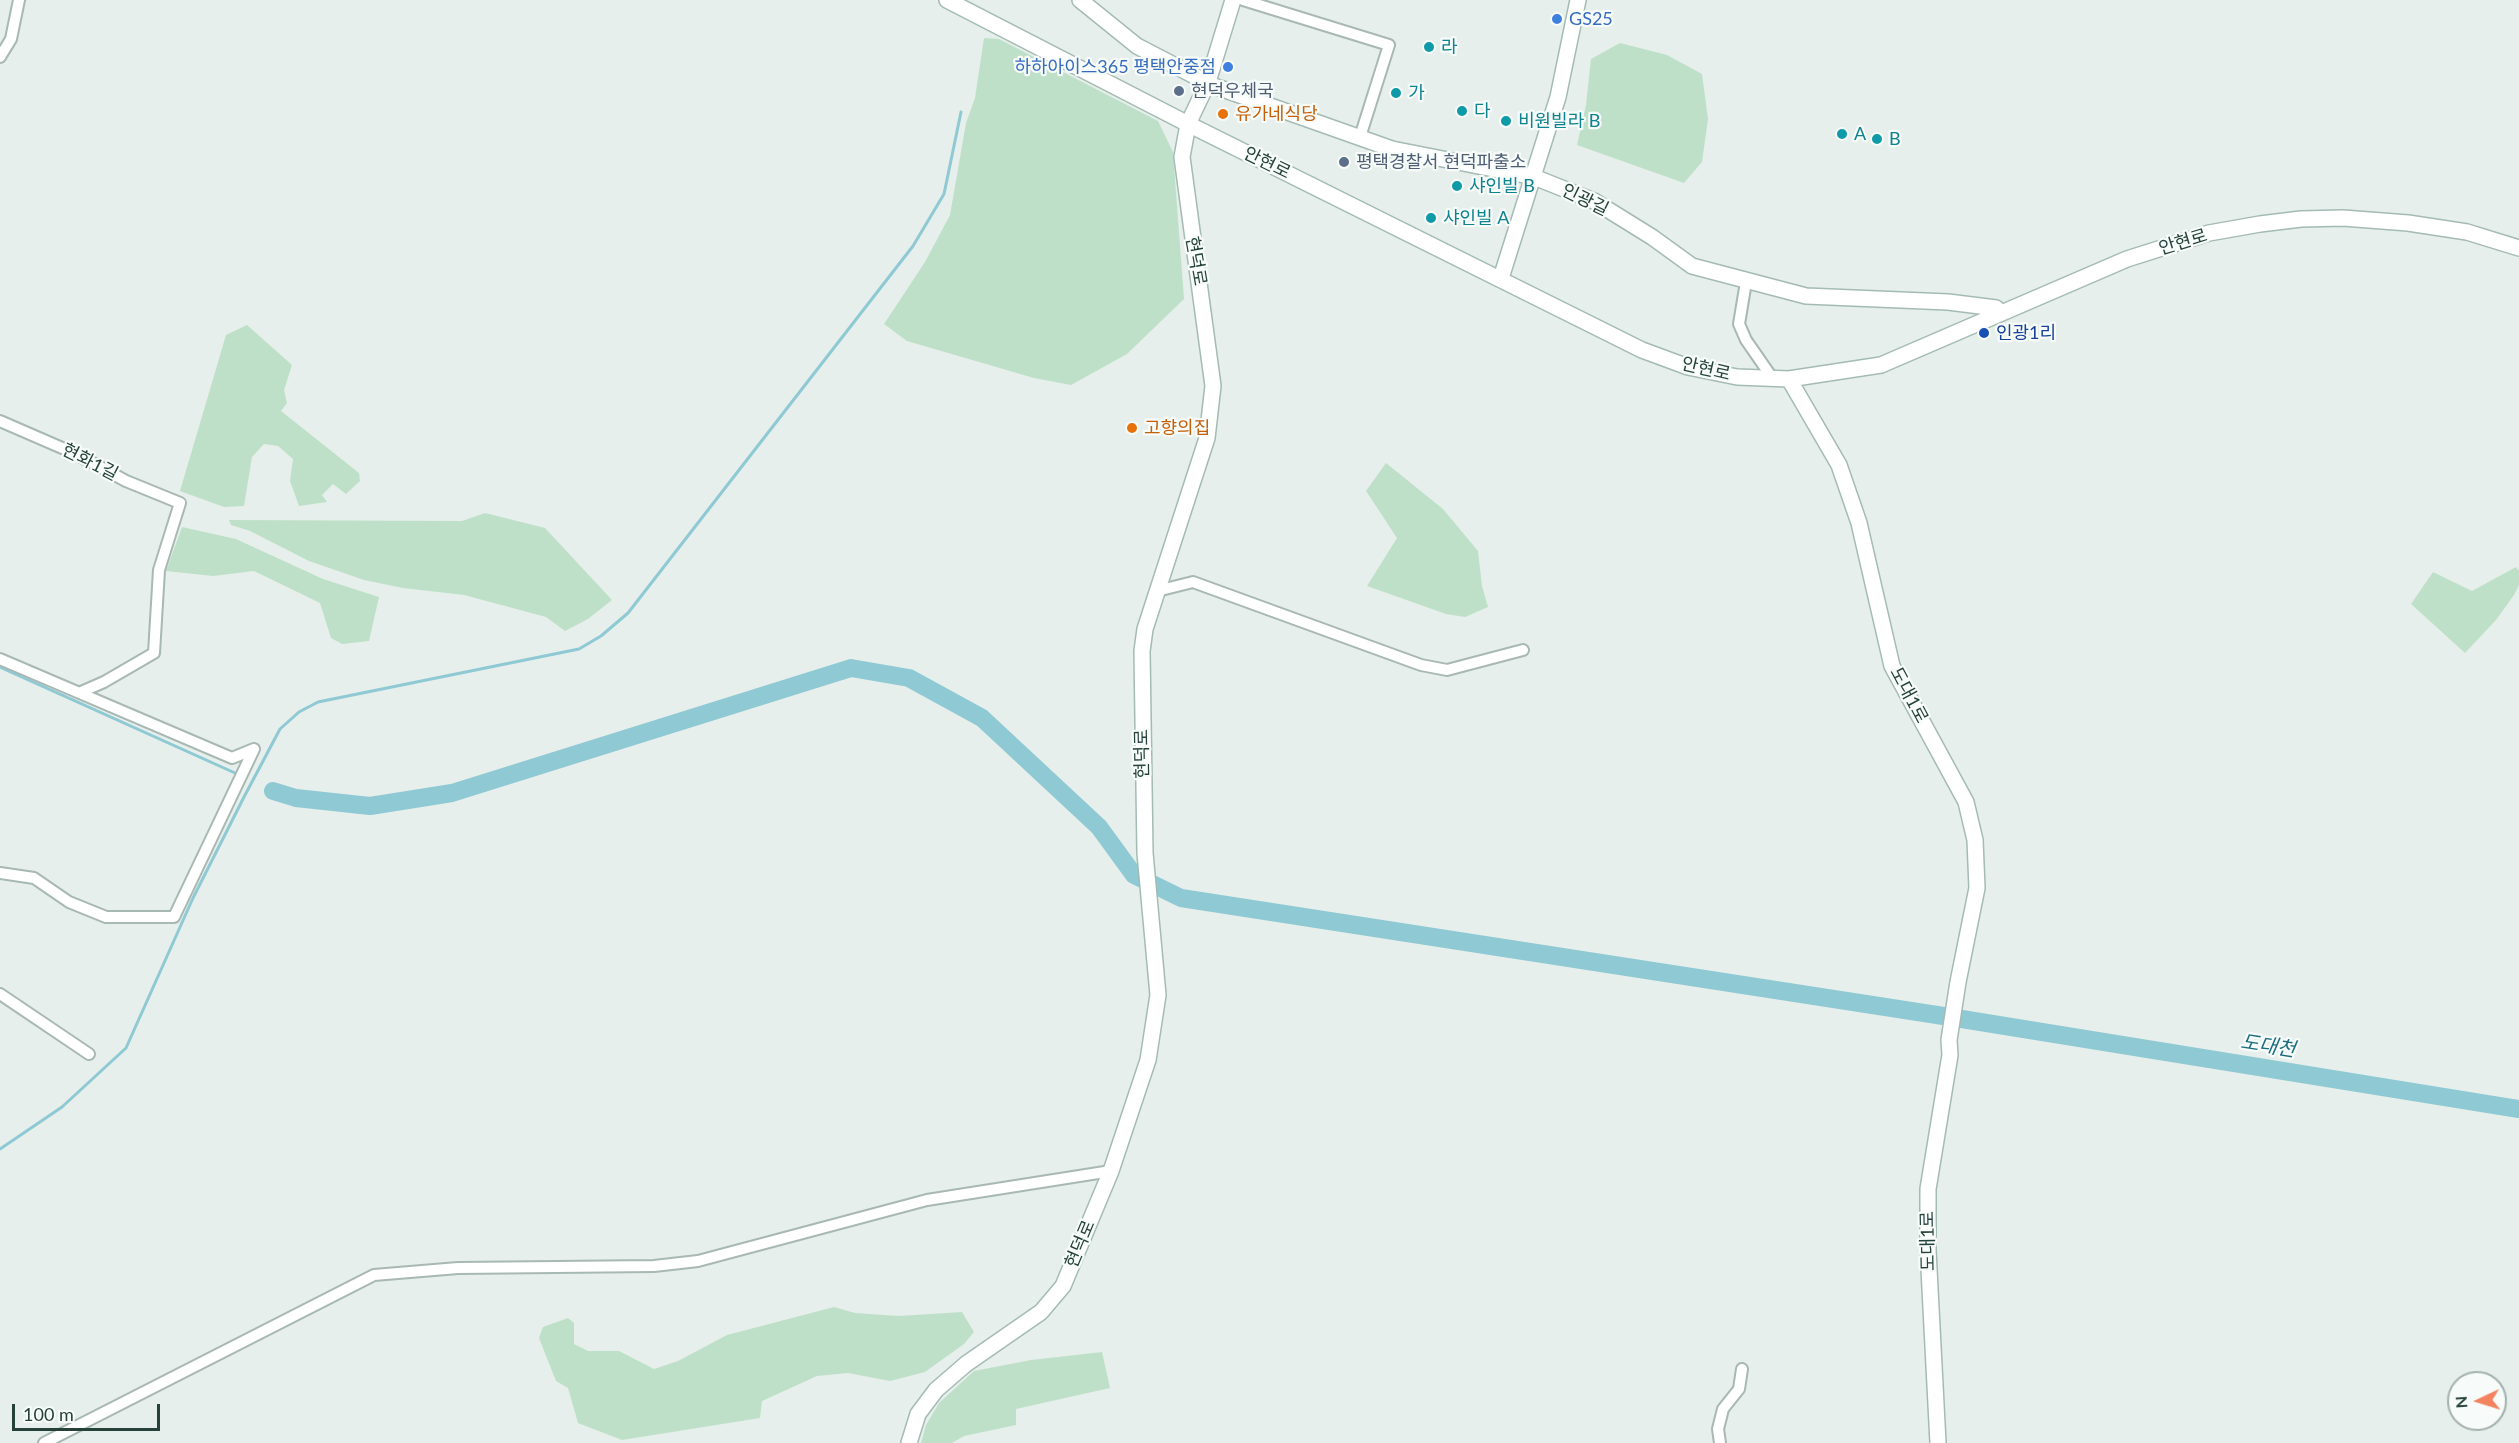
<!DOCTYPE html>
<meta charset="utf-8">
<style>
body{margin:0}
#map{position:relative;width:2519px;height:1443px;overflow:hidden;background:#e6efeb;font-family:Lato,sans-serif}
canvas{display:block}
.north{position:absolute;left:2447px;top:1371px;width:60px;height:60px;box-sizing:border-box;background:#f7fbf9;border:2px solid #a3b1ad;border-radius:50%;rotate:266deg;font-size:16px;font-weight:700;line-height:24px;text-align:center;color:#24423a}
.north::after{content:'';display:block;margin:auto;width:21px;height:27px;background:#f4845f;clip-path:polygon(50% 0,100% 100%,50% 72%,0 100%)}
.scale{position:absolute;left:12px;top:1404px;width:148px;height:27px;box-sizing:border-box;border:3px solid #24423a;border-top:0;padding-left:8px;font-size:18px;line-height:21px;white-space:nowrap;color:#24423a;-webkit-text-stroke:4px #f7fbf9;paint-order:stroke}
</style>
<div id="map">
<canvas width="2519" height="1443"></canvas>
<div class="north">N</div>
<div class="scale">100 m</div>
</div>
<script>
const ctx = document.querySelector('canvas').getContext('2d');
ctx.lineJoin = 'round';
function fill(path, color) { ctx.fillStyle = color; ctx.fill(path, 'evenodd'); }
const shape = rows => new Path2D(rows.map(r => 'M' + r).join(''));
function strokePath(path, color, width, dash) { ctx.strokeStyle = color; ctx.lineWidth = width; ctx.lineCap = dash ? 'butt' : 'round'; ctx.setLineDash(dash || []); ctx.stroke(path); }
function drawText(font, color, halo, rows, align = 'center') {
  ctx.font = font + ' Lato,"Noto Sans KR",sans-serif'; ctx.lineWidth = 4.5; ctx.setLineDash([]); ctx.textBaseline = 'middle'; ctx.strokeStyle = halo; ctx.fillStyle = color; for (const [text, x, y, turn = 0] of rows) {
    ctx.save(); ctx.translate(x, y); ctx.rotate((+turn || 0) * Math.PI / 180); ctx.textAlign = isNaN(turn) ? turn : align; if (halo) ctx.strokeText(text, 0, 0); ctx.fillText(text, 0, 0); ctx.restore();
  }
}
const green = shape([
 [984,38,999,39,1158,121,1173,152,1184,299,1127,354,1071,385,1034,378,907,341,884,324,925,262,950,215,966,123,975,98],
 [1620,43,1667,55,1702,74,1708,119,1702,162,1684,183,1577,145,1586,105,1591,59],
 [247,325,292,365,284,390,287,403,281,411,359,473,360,481,346,494,333,484,322,495,327,502,299,506,290,481,293,459,278,446,264,444,252,457,244,506,224,507,180,491,226,335],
 [1386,463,1443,509,1478,551,1482,586,1488,607,1465,617,1446,614,1367,586,1397,538,1366,491],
 [485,513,545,528,612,600,588,619,565,631,546,617,464,595,403,588,364,580,309,561,250,531,231,525,229,520,462,521],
 [182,527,236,539,323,579,379,597,369,641,342,644,331,638,320,603,254,571,213,576,166,571],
 [2516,567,2519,571,2519,585,2514,595,2496,620,2465,653,2411,604,2433,572,2472,591],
 [834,1307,855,1313,899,1316,962,1312,974,1332,964,1344,925,1372,890,1381,848,1373,817,1376,762,1401,760,1418,622,1440,578,1423,568,1388,556,1381,539,1338,543,1327,568,1318,574,1323,574,1344,588,1351,619,1351,654,1369,678,1361,727,1335],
 [1102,1352,1110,1388,1016,1409,1016,1425,964,1436,952,1443,921,1443,926,1425,939,1403,974,1371,1031,1360]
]);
const stream = shape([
 [0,667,235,773],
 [0,1149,62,1107,126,1048,193,898,244,797,280,729,299,712,318,702,579,649,601,636,628,613,913,246,944,194,961,112]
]);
const river = shape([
 [273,791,296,798,370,806,452,793,851,668,909,678,982,718,1099,827,1134,875,1181,898,1937,1015,2519,1109]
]);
const street = shape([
 [1243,0,1389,45,1360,137],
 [0,57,11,39,19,0],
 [1746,282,1739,324,1746,340,1773,379],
 [0,421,76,454,126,481,180,503,159,570,154,653,104,682,81,692],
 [1157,591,1193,582,1421,665,1447,670,1523,650],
 [0,659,232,758,254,749],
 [0,873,34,878,69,902,106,917,174,917,254,749],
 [0,994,89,1054],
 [44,1443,374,1275,458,1268,654,1266,698,1261,927,1200,1111,1171],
 [1720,1443,1718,1429,1723,1409,1739,1389,1742,1369]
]);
const secondary = shape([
 [947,0,1188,124,1642,350,1688,367,1737,377,1789,379,1881,365,2127,259,2209,233,2260,224,2301,219,2343,218,2408,223,2467,232,2519,248],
 [1080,0,1137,46,1214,86,1392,149,1534,177,1594,201,1652,237,1692,266,1806,296,1948,302,1996,308,2001,312],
 [1501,278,1558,97,1578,0],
 [1789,379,1839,465,1859,523,1892,666,1966,802,1975,840,1977,888,1958,982,1949,1040,1950,1055,1928,1189,1928,1250,1938,1443],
 [909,1443,918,1414,936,1390,966,1364,1041,1312,1063,1286,1111,1171,1148,1060,1158,995,1145,853,1142,651,1145,629,1207,438,1213,386,1182,157,1188,124,1208,82,1233,0]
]);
const markers = [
 [1557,19,6,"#3f7fe0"],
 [1429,47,6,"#0f9aa8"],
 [1228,67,6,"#3f7fe0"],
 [1179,91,6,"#5c6f8a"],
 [1396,93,6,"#0f9aa8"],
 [1462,111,6,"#0f9aa8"],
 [1223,114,6,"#e8710a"],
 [1506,121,6,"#0f9aa8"],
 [1842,134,6,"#0f9aa8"],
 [1877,139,6,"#0f9aa8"],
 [1344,162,6,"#5c6f8a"],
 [1457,186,6,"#0f9aa8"],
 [1431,218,6,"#0f9aa8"],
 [1984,333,6,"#1a4fb4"],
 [1132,428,6,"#e8710a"]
];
const shopNames = [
 ["GS25",1569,19],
 ["하하아이스365 평택안중점",1216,67,"right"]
];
const cultureNames = [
 ["라",1441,47],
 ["가",1408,93],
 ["다",1474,111],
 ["비원빌라 B",1518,121],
 ["A",1854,134],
 ["B",1889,139],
 ["샤인빌 B",1469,186],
 ["샤인빌 A",1443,218]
];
const serviceNames = [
 ["현덕우체국",1191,91],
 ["평택경찰서 현덕파출소",1356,162]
];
const foodNames = [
 ["유가네식당",1235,114],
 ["고향의집",1144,428]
];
const streetNames = [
 ["안현로",1267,163,26],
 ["인광길",1585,200,26],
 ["안현로",2183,242,-17],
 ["현덕로",1196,261,80],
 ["안현로",1706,369,13],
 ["현화1길",90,462,27],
 ["도대1로",1909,695,62],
 ["현덕로",1142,754,-91],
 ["도대1로",1928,1241,-91],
 ["현덕로",1080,1244,-67]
];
const transitNames = [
 ["인광1리",1996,333]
];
const waterNames = [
 ["도대천",2268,1046,9]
];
fill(green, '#bfe0c8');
strokePath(stream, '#8ec9d4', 3);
strokePath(river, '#8ec9d4', 18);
strokePath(street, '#a8b8b2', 14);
strokePath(secondary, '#a4bbb3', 18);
strokePath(street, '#fff', 10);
strokePath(secondary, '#fff', 15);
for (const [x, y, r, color] of markers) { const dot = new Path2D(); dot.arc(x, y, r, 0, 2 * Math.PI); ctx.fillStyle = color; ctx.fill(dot); strokePath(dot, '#f7fbf9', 2); }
drawText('18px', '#366cbe', '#f7fbf9', shopNames, 'left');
drawText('18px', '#0d838f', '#f7fbf9', cultureNames, 'left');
drawText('18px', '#4e5e75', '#f7fbf9', serviceNames, 'left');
drawText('18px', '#c56008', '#f7fbf9', foodNames, 'left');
drawText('18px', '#24423a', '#f7fbf9', streetNames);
drawText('18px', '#164399', '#f7fbf9', transitNames, 'left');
drawText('italic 20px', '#1c6f80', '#f7fbf9', waterNames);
</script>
